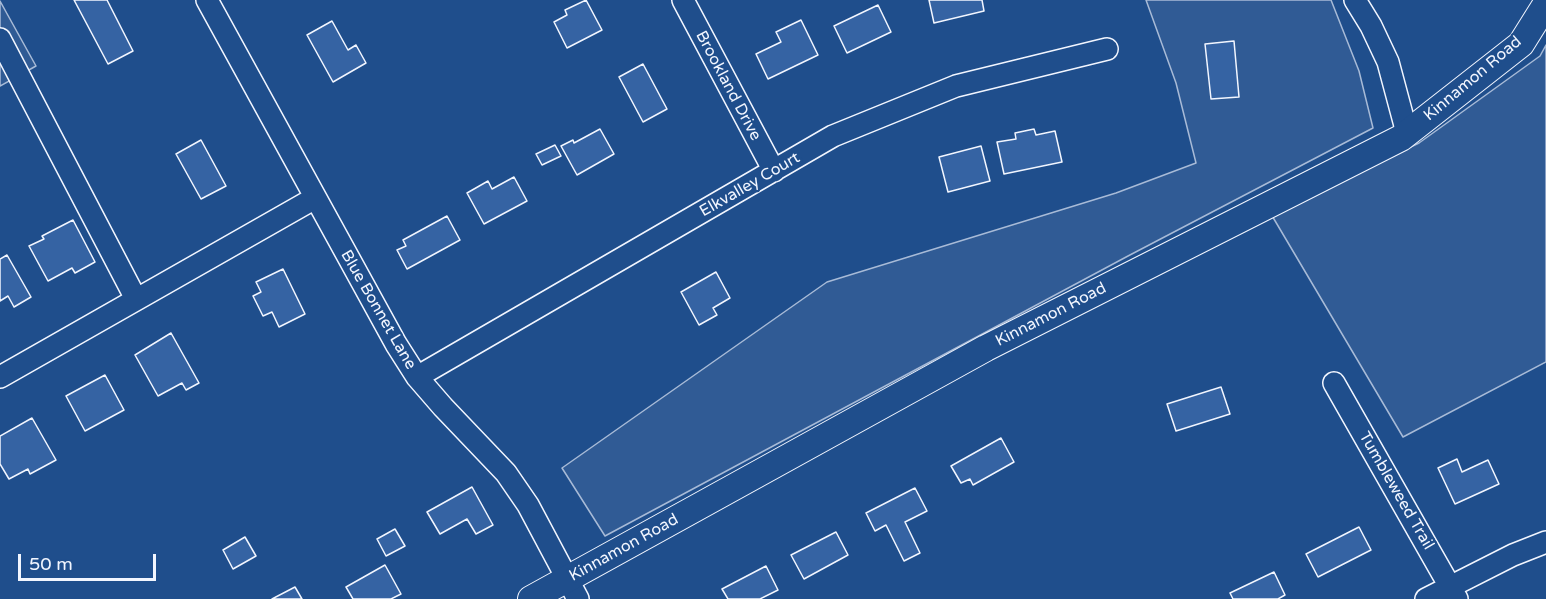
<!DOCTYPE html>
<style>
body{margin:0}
#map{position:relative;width:1546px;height:599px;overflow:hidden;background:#1f4e8c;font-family:"Varela Round",sans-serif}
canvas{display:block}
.scale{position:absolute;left:18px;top:554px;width:138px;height:27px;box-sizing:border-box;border:3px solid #f2f6ff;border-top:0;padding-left:8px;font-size:18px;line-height:21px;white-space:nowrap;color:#f2f6ff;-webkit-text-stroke:4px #1f4e8c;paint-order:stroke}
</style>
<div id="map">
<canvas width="1546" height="599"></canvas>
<div class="scale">50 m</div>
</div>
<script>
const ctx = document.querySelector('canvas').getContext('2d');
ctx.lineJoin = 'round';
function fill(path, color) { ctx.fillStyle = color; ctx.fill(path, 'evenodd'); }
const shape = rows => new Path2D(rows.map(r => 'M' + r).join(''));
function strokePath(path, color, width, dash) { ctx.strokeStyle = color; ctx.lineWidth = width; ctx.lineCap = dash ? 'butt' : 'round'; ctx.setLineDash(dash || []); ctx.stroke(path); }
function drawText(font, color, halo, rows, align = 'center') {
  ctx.font = font + ' "Varela Round",sans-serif'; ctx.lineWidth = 4.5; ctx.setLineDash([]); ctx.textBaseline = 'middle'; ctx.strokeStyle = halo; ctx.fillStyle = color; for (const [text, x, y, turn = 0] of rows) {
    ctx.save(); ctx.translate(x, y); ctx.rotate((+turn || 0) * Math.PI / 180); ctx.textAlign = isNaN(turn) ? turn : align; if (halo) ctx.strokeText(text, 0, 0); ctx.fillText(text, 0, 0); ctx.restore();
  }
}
const built = shape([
 [1146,0,1331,0,1359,71,1373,128,1128,256,605,536,562,468,827,282,1116,193,1196,163,1176,83,1146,0],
 [0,1,36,66,0,86,0,1],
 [1546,45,1546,362,1403,437,1271,214,1419,143,1540,56,1546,45]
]);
const building = shape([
 [74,0,107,0,133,51,108,64,74,0],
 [586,0,602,30,567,48,554,22,567,15,565,10,586,0],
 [929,0,982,0,984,11,934,23,929,0],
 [878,5,891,32,847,53,834,26,878,5],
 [801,20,818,55,768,79,756,54,781,42,776,32,801,20],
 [332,21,348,50,356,45,366,63,333,82,307,35,332,21],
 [1234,41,1239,97,1211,99,1205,44,1234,41],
 [643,64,667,109,643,122,619,77,643,64],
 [600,129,614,154,577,175,561,146,573,140,574,143,600,129],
 [1034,129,1036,135,1055,131,1062,162,1004,174,997,142,1016,139,1015,133,1034,129],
 [201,140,226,186,201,199,176,154,201,140],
 [555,145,561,156,542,165,536,154,555,145],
 [981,146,990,181,948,192,939,157,981,146],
 [514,177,527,201,484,224,467,193,488,181,492,189,514,177],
 [447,216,460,240,407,269,397,250,406,246,403,240,447,216],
 [73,220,95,262,75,273,72,268,48,281,29,246,44,239,42,236,73,220],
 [7,255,31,297,14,307,8,296,0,301,0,259,7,255],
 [283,269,305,314,279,327,272,312,263,316,253,296,261,292,256,282,283,269],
 [716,272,730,298,713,308,717,315,699,325,681,292,716,272],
 [171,333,199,383,186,390,182,383,158,396,135,355,171,333],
 [105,375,124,410,85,431,66,396,105,375],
 [1221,387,1230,414,1176,431,1167,404,1221,387],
 [32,418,56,460,30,474,28,469,9,479,0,464,0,436,32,418],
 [1001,438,1014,462,973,485,970,479,961,483,951,466,1001,438],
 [1457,459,1462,472,1488,460,1499,484,1455,504,1438,468,1457,459],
 [472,487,493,525,476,534,467,519,440,534,427,512,472,487],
 [915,488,927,511,905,522,920,553,904,561,886,525,875,531,866,513,915,488],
 [1359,527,1371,550,1318,577,1306,554,1359,527],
 [395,529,405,546,386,556,377,539,395,529],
 [836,532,848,555,804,579,791,555,836,532],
 [245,537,256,556,233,569,223,550,245,537],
 [385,565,401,594,391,599,353,599,346,587,385,565],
 [766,566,778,590,760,599,728,599,722,589,766,566],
 [1274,572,1285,595,1278,599,1233,599,1230,593,1274,572],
 [295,587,302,599,272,599,295,587]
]);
const minor = shape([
 [207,0,396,344,417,377,443,407,506,473,528,505,578,599],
 [683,0,774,171],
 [1355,0,1371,26,1388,62,1407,133],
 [0,39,136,299],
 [0,377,315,198],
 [417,377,833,136,956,86,1107,49],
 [1334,383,1457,599],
 [1426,599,1513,555,1546,542]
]);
const major = shape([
 [531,599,986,348,1401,138,1521,44,1546,4]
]);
const streetNames = [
 ["Kinnamon Road",1473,79,-40],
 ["Brookland Drive",728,86,62],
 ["Elkvalley Court",750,185,-30],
 ["Blue Bonnet Lane",378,310,60],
 ["Kinnamon Road",1051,315,-27],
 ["Tumbleweed Trail",1396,491,60],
 ["Kinnamon Road",624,548,-29]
];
fill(built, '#305b95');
strokePath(built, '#a8bbd7', 1.5);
fill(building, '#3563a3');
strokePath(building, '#f2f6ff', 1.5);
strokePath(minor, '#f2f6ff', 24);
strokePath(major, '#f2f6ff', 28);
strokePath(minor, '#1f4e8c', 21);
strokePath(major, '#1f4e8c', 26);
drawText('16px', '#f2f6ff', '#1f4e8c', streetNames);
</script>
